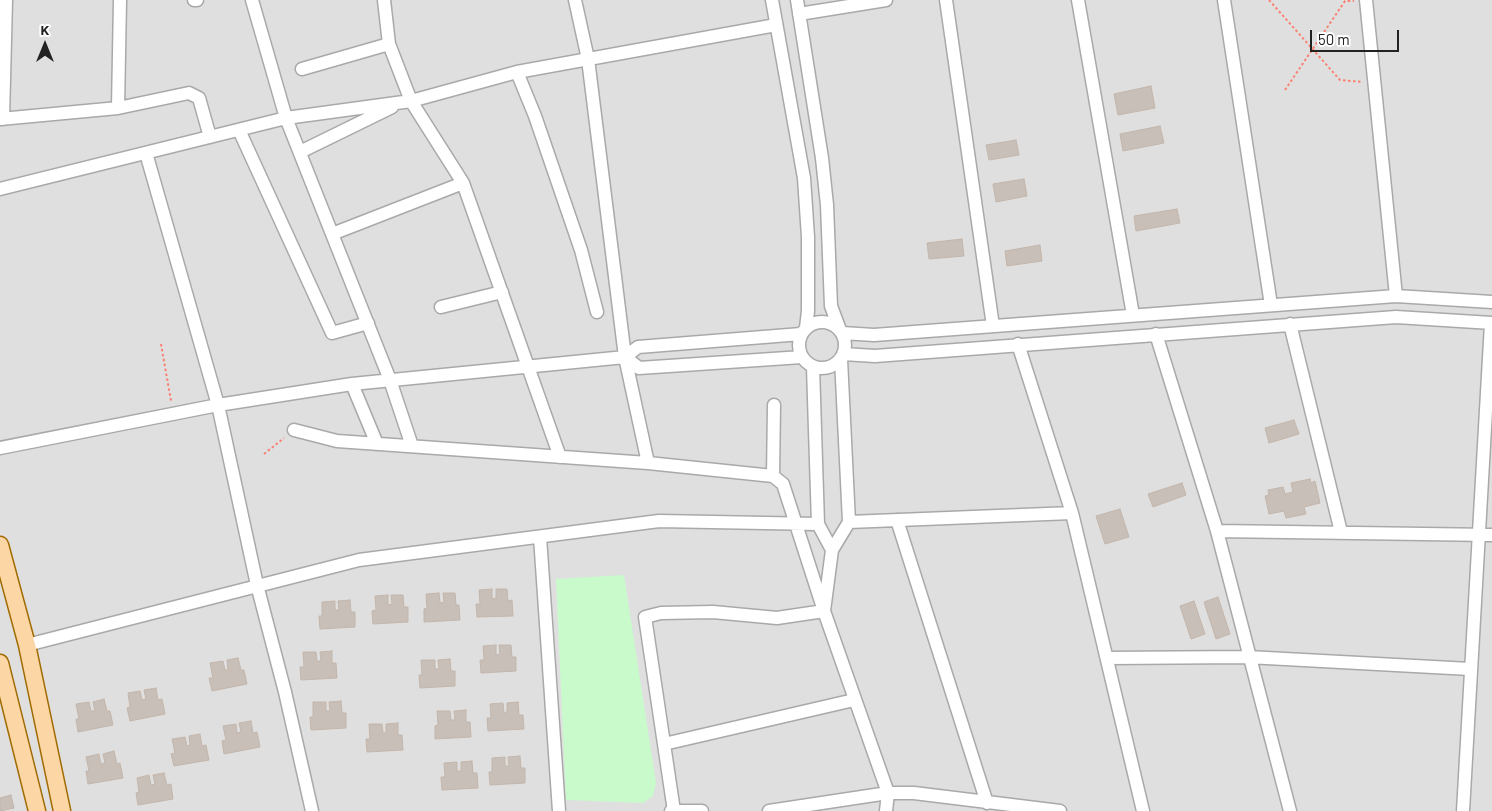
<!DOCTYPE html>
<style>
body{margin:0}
#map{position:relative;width:1492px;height:811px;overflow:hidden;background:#f2efe9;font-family:Barlow,sans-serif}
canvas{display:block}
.north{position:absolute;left:20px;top:20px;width:50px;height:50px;-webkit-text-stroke:4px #fff;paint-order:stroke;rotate:0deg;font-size:14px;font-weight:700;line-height:20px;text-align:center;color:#222}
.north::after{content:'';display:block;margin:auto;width:18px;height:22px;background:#222;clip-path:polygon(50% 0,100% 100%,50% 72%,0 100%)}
.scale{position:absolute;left:1310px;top:30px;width:89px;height:22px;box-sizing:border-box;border:2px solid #222;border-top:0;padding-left:6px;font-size:15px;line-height:18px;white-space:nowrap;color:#222;-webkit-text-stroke:4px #fff;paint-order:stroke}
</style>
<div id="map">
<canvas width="1492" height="811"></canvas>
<div class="north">K</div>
<div class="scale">50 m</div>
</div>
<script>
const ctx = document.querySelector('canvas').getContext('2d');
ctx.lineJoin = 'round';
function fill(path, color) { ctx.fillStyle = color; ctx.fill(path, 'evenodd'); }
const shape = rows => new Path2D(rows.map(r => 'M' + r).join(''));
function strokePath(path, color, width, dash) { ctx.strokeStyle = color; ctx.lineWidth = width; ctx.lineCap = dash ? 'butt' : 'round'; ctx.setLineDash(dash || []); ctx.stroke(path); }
const residential = shape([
 [0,0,1492,0,1492,811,0,811]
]);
const park = shape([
 [624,575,656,783,653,796,643,803,566,800,556,579]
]);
const building = shape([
 [1151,86,1155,108,1118,115,1114,94,1151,86],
 [1160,126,1164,143,1123,151,1120,134,1160,126],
 [1016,140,1019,155,989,160,986,145,1016,140],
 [1024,179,1027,196,996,202,993,184,1024,179],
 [1177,209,1180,223,1136,231,1134,216,1177,209],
 [962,239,964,256,929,259,927,243,962,239],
 [1040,245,1042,261,1007,266,1005,251,1040,245],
 [1294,420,1299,434,1269,443,1265,428,1294,420],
 [1310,479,1311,483,1315,481,1320,503,1304,507,1306,514,1286,518,1284,511,1269,514,1265,496,1269,495,1268,490,1283,487,1285,494,1293,492,1291,483,1310,479],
 [1182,483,1186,495,1153,507,1148,494,1182,483],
 [1120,509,1129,537,1105,544,1096,516,1120,509],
 [492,589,492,599,496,598,496,589,507,589,508,601,512,600,513,616,477,617,476,604,480,604,479,590,492,589],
 [439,593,440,603,444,602,443,593,455,593,456,605,459,605,460,620,424,622,424,609,427,608,426,594,439,593],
 [388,595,388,605,392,604,391,595,403,595,404,607,408,607,408,622,373,624,372,611,376,610,375,596,388,595],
 [1218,597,1230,634,1216,639,1204,602,1218,597],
 [350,600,351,612,355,612,355,627,320,629,319,616,322,616,322,602,335,601,335,610,339,610,338,601,350,600],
 [1194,601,1205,634,1191,639,1180,606,1194,601],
 [496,645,496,655,500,654,499,645,511,645,512,657,516,657,516,671,481,673,480,660,484,660,483,646,496,645],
 [332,651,332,663,336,663,337,678,301,680,300,667,304,667,303,652,316,652,317,661,321,661,320,652,332,651],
 [238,658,241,670,244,670,247,684,212,691,209,678,213,678,210,663,223,661,225,670,228,670,227,660,238,658],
 [450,659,451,671,455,671,455,686,420,688,419,675,422,675,421,660,435,660,435,669,439,669,438,660,450,659],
 [156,688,158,700,162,699,165,714,130,721,127,708,130,707,128,693,140,691,142,700,146,699,144,690,156,688],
 [104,699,107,711,110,711,113,725,78,732,76,719,79,719,76,704,89,702,91,711,95,711,93,702,104,699],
 [341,701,342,713,346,713,346,728,311,730,310,717,313,717,313,702,326,702,326,711,330,711,329,702,341,701],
 [518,702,519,715,523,715,524,729,488,731,487,718,491,718,490,704,503,703,504,713,507,712,507,703,518,702],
 [466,710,466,722,470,722,471,737,435,739,435,726,438,725,437,711,450,711,451,720,455,720,454,711,466,710],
 [251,721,253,733,257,732,260,747,224,754,222,741,226,740,223,726,236,724,237,733,241,732,239,723,251,721],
 [398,723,398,735,402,735,403,750,367,752,366,739,370,739,369,724,382,724,383,733,386,733,386,724,398,723],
 [200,734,202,746,206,745,209,760,174,766,171,754,175,753,172,739,185,737,187,746,190,745,189,736,200,734],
 [114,751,117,764,120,763,123,778,88,784,86,771,89,771,86,757,99,754,101,764,105,763,103,754,114,751],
 [520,756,521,768,525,768,525,783,490,785,489,772,492,772,492,758,505,757,505,766,509,766,508,757,520,756],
 [472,761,473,773,477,773,478,788,442,790,441,777,445,777,444,763,457,762,457,771,461,771,461,762,472,761],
 [164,773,167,785,171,784,173,799,138,805,136,793,139,792,137,778,149,775,151,785,155,784,153,775,164,773],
 [11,795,14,808,0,811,0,798,11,795]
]);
const path = shape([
 [1269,0,1340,80,1363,82],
 [1285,90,1345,1,1354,1],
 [161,344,171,401],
 [264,454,284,438]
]);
const minor = shape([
 [194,0,197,0],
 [252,0,286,118,390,380,412,446],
 [384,0,389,44],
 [575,0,588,59,625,357,648,463],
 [772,0,804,178,808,237,808,311,806,328],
 [797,0,822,158,827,205,831,306,840,330],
 [946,0,993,326],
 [1078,0,1133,315],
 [1224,0,1271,305],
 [1366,0,1396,296],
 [799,14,886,0],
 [302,69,389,44,411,101,463,183,560,457],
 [517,72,535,116,581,250,597,312],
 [118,108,120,0],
 [0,119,118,108,189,93,199,98,210,137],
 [3,119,6,0],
 [239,130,332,333,368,323],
 [300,152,392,107],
 [146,153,218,405,257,585,285,692,312,811],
 [0,189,286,118,411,101,517,72,776,25],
 [332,234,463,183],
 [441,307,502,292],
 '799 345a23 23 0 1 1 46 0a23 23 0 1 1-46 0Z',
 [1290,324,1341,532],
 [842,333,874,335,1396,296,1492,302],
 [1156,334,1217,531,1290,811],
 [1018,344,1072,513,1143,811],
 [843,354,875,356,1396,317,1492,323],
 [625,357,639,368,802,357],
 [813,367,818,524,832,550],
 [352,384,377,444],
 [294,430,337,441,648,463,773,476,783,484,824,611,888,793,914,793,1060,811],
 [0,448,218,405,352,384,625,357,638,347,801,334],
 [773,476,774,405],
 [897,520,987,803],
 [849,522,1072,513],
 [1217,531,1492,535],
 [540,537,559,811],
 [27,645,359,560,659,521,818,524],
 [1107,658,1248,657,1470,669],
 [664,744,854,700],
 [671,811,702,811],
 [674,811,645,617,661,613,713,612,777,618,824,611,832,550,849,522,841,359],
 [769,811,888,793,886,811],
 [1463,811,1491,323]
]);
const major = shape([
 [0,545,27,645,62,811],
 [0,663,37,811]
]);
fill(residential, '#e0dfdf');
fill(park, '#c8facc');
fill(building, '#c7bfb8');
strokePath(building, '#c4b6ab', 1);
strokePath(minor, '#a9a9a9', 15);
strokePath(major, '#a06b00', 19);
strokePath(path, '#fa8072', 2, [2.5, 2.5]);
strokePath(minor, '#fff', 12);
strokePath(major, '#fcd6a4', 16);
</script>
